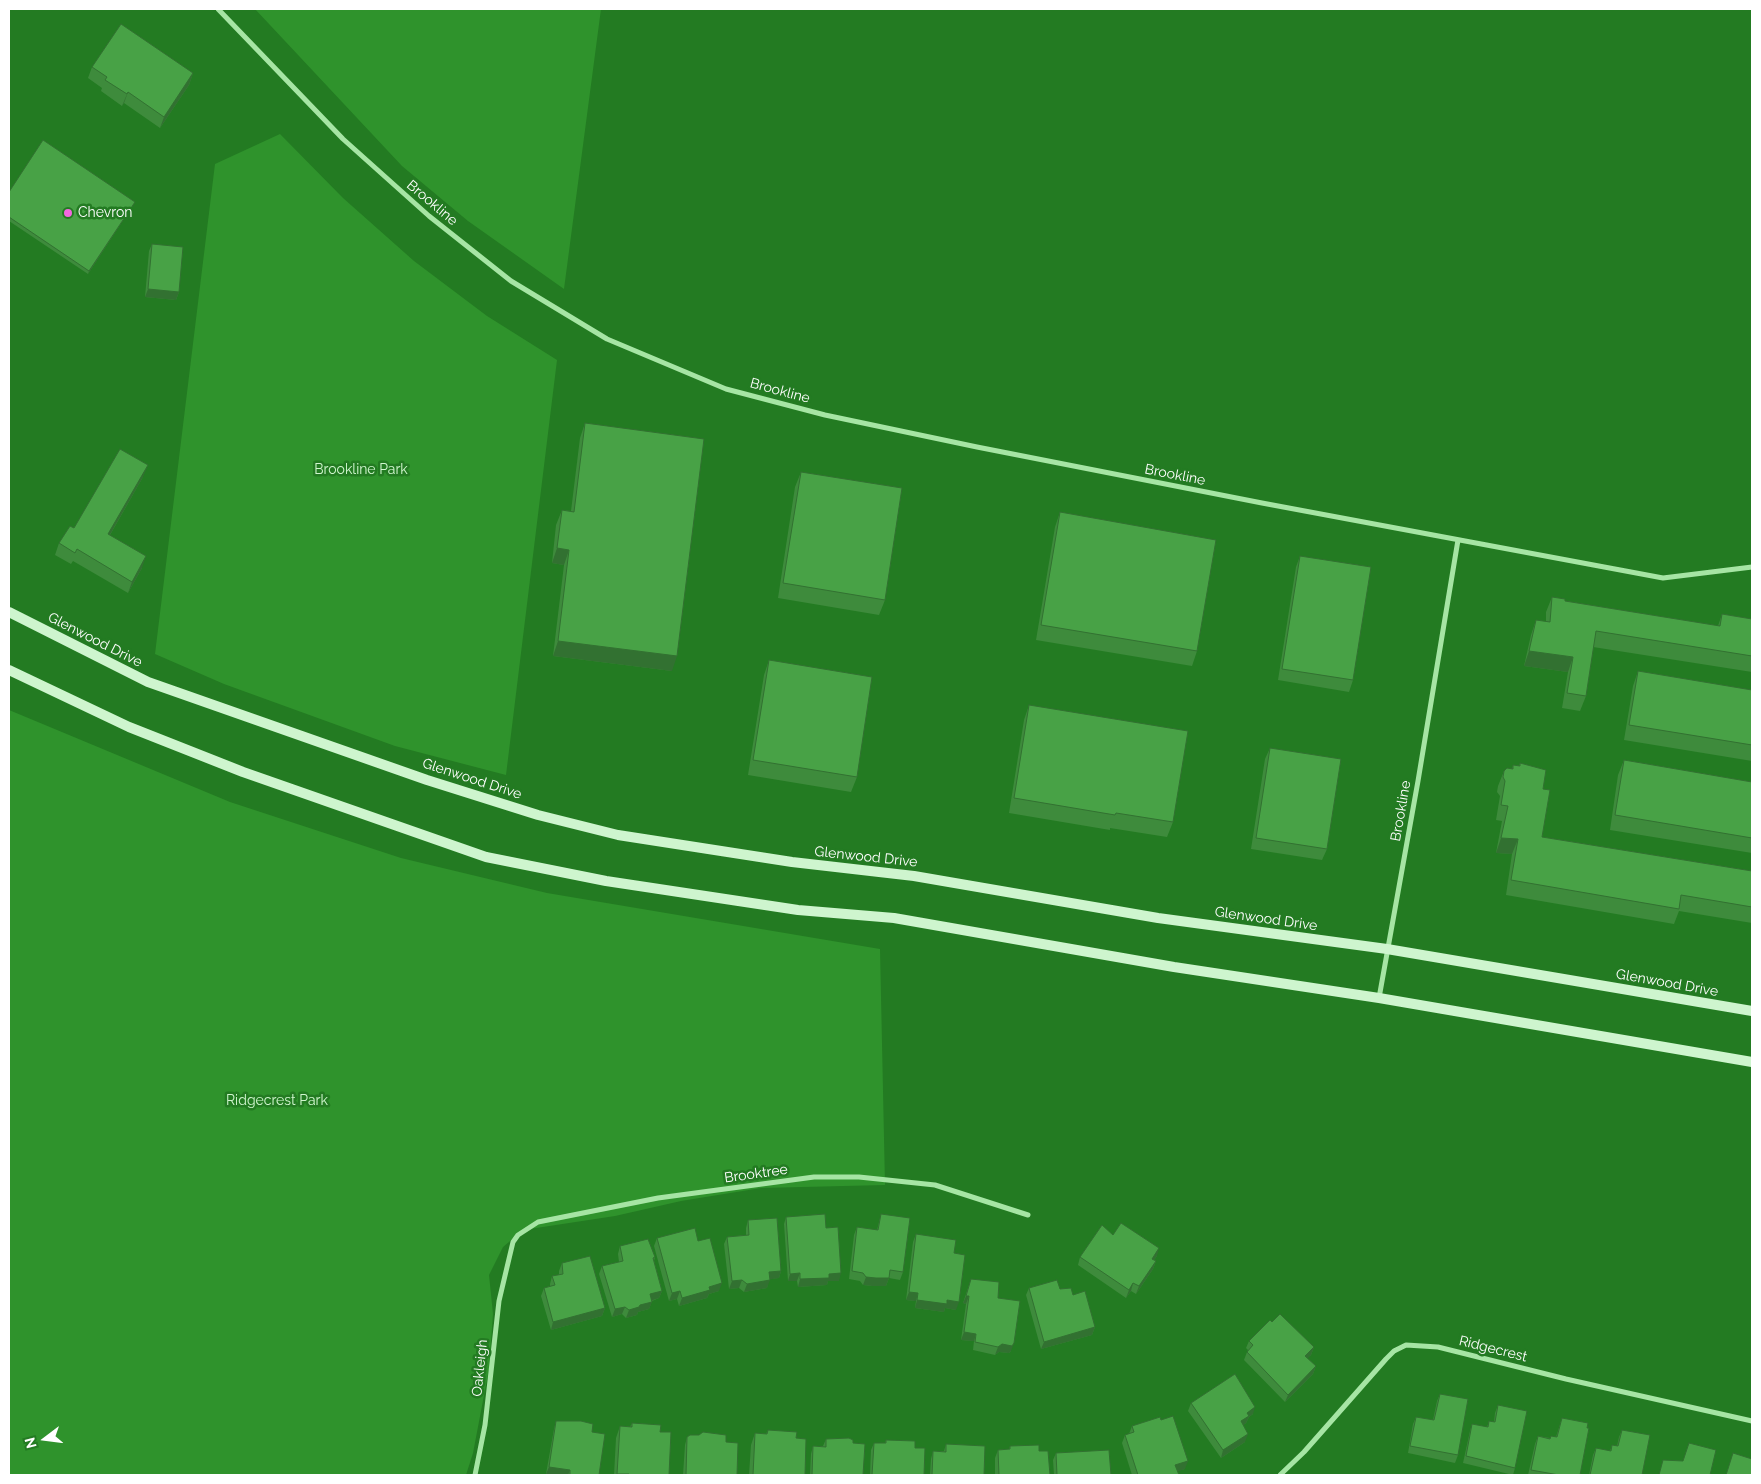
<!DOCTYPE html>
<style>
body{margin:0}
#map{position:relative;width:1761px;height:1484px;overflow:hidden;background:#237b22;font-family:Raleway,sans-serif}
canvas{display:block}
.frame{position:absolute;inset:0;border:10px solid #fff;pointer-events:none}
.north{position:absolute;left:20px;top:1414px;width:50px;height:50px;-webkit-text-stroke:4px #237b22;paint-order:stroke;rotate:255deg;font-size:14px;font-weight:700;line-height:20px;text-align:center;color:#fff}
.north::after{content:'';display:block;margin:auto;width:18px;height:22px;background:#fff;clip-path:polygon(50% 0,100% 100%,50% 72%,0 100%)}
</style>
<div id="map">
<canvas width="1761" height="1484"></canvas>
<div class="frame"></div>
<div class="north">N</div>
</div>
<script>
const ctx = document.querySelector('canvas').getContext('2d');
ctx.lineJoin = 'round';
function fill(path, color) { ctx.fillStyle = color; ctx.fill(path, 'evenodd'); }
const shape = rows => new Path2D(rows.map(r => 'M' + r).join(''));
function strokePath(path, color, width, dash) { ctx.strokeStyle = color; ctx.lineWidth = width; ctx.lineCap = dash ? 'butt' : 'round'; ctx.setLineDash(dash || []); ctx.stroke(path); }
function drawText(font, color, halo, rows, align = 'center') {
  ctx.font = font + ' Raleway,sans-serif'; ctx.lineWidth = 5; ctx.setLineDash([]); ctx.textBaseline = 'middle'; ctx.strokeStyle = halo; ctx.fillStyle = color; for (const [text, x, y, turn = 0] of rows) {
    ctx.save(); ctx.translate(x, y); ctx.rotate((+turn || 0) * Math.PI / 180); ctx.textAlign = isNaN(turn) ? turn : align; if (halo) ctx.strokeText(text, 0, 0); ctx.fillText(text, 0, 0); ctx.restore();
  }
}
const green = shape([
 [255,9,601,9,564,289,468,221,402,166],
 [280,134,343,198,414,261,487,316,557,360,506,775,395,746,224,684,155,654,215,164],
 [9,710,230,802,401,858,547,893,880,949,885,1185,761,1188,681,1201,615,1216,523,1230,503,1247,489,1275,493,1314,489,1369,473,1453,466,1475,9,1475]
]);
const minor = shape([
 [218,9,343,139,429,216,511,281,607,339,726,389,825,415,977,447,1262,503,1663,578,1752,567],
 [1379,998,1418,781,1458,540],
 [475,1475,485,1425,499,1301,508,1263,513,1242,518,1235,538,1222,658,1198,814,1177,859,1177,935,1185,1028,1215],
 [1280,1475,1304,1452,1386,1359,1394,1351,1406,1345,1438,1347,1566,1379,1752,1421]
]);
const secondary = shape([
 [9,612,148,682,427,780,538,815,618,835,792,862,914,876,1158,918,1387,949,1752,1011],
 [9,670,129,727,243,772,486,857,606,881,798,910,894,918,1174,967,1379,998,1752,1062]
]);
const wall = shape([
 [92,67,193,73,189,85,160,128,124,103,122,106,101,91,102,88,88,78],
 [9,192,133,205,88,274,9,221],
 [152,244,179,292,176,300,145,297,149,251],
 [585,423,672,671,553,656,564,565,552,563,556,525,562,510,571,511,580,438],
 [801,472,885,600,879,615,778,598,795,487],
 [143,477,110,535,142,568,128,593,73,561,71,564,55,555,59,543,74,528],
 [1060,512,1197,651,1192,666,1036,640,1055,527],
 [1300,556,1353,680,1349,692,1278,680,1296,567],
 [1552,597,1565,601,1718,626,1722,614,1752,619,1752,672,1593,647,1586,696,1580,711,1562,708,1568,672,1524,666,1531,635,1536,620,1546,622,1546,612],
 [769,660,857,777,851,792,748,775,764,675],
 [1638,671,1752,690,1752,761,1624,740,1633,686],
 [1029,705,1173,822,1167,837,1110,828,1110,830,1009,813,1024,720],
 [1270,748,1327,849,1322,860,1251,849,1265,759],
 [1624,760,1752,782,1752,853,1610,830,1618,775],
 [1520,763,1543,789,1542,837,1752,871,1752,923,1679,911,1674,924,1506,895,1512,854,1496,853,1502,821,1496,820,1500,796,1497,792,1498,786,1504,771,1512,769,1513,765,1519,766],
 [881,1214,903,1272,900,1280,889,1278,886,1286,873,1286,863,1285,860,1281,849,1279,854,1235,857,1227,877,1230],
 [786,1217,826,1228,839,1281,828,1281,827,1285,798,1287,797,1281,788,1281,784,1224],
 [748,1220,781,1271,779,1278,769,1279,767,1288,744,1292,739,1288,729,1289,724,1244,727,1237,746,1235,746,1228],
 [916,1234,954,1253,956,1310,945,1308,944,1312,915,1308,916,1301,906,1300,913,1242],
 [1113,1235,1157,1256,1154,1260,1156,1261,1153,1269,1136,1294,1131,1291,1126,1298,1078,1265,1080,1257],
 [657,1238,698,1241,719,1291,709,1294,707,1298,679,1306,677,1299,669,1301,654,1246],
 [620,1246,655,1257,654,1261,662,1291,659,1298,652,1301,649,1309,638,1312,637,1315,626,1318,622,1314,612,1317,599,1274,602,1266,619,1262,618,1254],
 [562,1263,605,1308,602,1316,551,1330,541,1296,544,1288,550,1286,550,1284,552,1276,559,1275,559,1271],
 [971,1279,998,1298,1011,1351,1009,1353,999,1352,995,1355,973,1350,974,1341,961,1340,966,1304,963,1303],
 [1029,1288,1060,1289,1073,1295,1095,1327,1092,1335,1041,1349,1026,1295],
 [1272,1322,1314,1347,1311,1355,1307,1358,1316,1366,1313,1374,1285,1402,1244,1360,1247,1352,1248,1350,1246,1348,1249,1341],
 [1440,1394,1458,1455,1455,1463,1408,1453,1413,1424,1416,1417,1433,1420,1437,1401],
 [1191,1403,1253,1414,1249,1417,1246,1423,1243,1425,1245,1442,1221,1458,1188,1411],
 [1498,1405,1515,1468,1513,1475,1463,1463,1470,1431,1472,1424,1487,1427,1489,1421,1494,1422,1495,1413],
 [1562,1418,1587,1428,1580,1475,1528,1475,1535,1444,1538,1436,1550,1438,1556,1437],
 [1161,1420,1185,1469,1177,1471,1179,1475,1132,1475,1122,1443,1125,1435,1129,1434,1132,1426],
 [556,1421,592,1432,599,1475,553,1475,546,1474,554,1429],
 [632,1423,660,1432,669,1475,614,1475,616,1438,620,1426,630,1427],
 [768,1430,796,1438,805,1475,749,1475,751,1445,755,1433,766,1434],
 [1622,1430,1642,1475,1589,1475,1593,1455,1596,1448,1610,1451,1612,1445,1617,1446,1619,1437],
 [687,1437,726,1442,737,1475,683,1475,685,1445],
 [826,1439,853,1443,863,1475,810,1475,811,1454,813,1446,823,1446],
 [886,1440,915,1448,924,1475,870,1475,871,1450,874,1443,885,1443],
 [946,1444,984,1475,930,1475,931,1459,933,1451,944,1451],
 [1010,1446,1039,1451,1050,1475,995,1475,995,1458,998,1450,1009,1449],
 [1056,1453,1111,1475,1054,1475,1053,1460]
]);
const shadedWall = shape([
 [193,73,189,85,160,128,164,117],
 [128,92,124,103,122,106,127,94],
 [135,202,133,205,88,274,89,271],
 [148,289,179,292,176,300,145,297],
 [148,465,143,477,104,545,108,534],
 [557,548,569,550,564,565,552,563],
 [146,556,142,568,128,593,132,582],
 [558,641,677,656,672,671,553,656],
 [1529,651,1573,657,1568,672,1524,666],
 [1501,838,1518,839,1512,854,1496,853],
 [1159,1248,1157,1256,1149,1267,1152,1259],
 [1156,1261,1153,1269,1136,1294,1139,1286],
 [781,1271,779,1278,766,1280,769,1272],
 [800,1273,797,1281,788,1281,790,1274],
 [841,1273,839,1281,828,1281,827,1285,798,1287,800,1279,829,1274],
 [866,1277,889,1278,886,1286,873,1286,863,1285],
 [742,1280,739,1288,729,1289,732,1281],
 [770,1280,767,1288,744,1292,747,1284],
 [722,1283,719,1291,709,1294,707,1298,679,1306,682,1298,709,1287],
 [1133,1283,1131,1291,1126,1298,1129,1290],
 [662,1291,659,1298,647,1302,650,1294],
 [680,1291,677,1299,669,1301,672,1293],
 [909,1292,918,1293,916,1301,906,1300],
 [966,1296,969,1296,966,1304,963,1303],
 [917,1300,947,1300,959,1302,956,1310,945,1308,944,1312,915,1308],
 [652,1302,649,1309,638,1312,637,1315,626,1318,629,1310,640,1305],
 [625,1307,622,1314,612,1317,615,1309],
 [605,1308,602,1316,551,1330,553,1322],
 [1095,1327,1092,1335,1041,1349,1044,1342],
 [964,1332,976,1334,974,1341,961,1340],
 [1014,1343,1011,1351,1009,1353,999,1352,995,1355,998,1347,1002,1344],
 [1314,1347,1311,1355,1302,1364,1305,1356],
 [1316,1366,1313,1374,1285,1402,1288,1395],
 [1255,1407,1253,1414,1249,1417,1246,1423,1238,1429,1241,1421,1247,1413],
 [1248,1434,1245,1442,1221,1458,1223,1450],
 [1188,1461,1185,1469,1173,1473,1175,1465],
 [549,1467,570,1470,568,1475,553,1475,546,1474],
 [617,1474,629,1474,629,1475,617,1475]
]);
const building = shape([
 [121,24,193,73,164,117,128,92,127,94,105,80,107,77,92,67,121,24],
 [43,140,135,202,89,271,9,217,9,192,43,140],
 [152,244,183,247,179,292,148,289,152,244],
 [585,423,704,439,677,656,558,641,569,550,557,548,562,510,574,512,585,423],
 [120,449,148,465,108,534,146,556,132,582,77,549,75,553,59,543,70,526,74,528,120,449],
 [801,472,902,488,885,600,783,583,801,472],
 [1060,512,1216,540,1197,651,1041,625,1060,512],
 [1300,556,1371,567,1353,680,1282,669,1300,556],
 [1552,597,1565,599,1565,601,1720,626,1722,614,1752,619,1752,656,1596,631,1586,696,1567,693,1573,657,1529,651,1536,620,1550,622,1552,597],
 [769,660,872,677,857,777,753,760,769,660],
 [1638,671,1752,690,1752,745,1629,725,1638,671],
 [1029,705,1188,731,1173,822,1116,813,1115,815,1014,798,1029,705],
 [1270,748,1341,759,1327,849,1256,838,1270,748],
 [1624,760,1752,782,1752,838,1615,815,1624,760],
 [1520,763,1546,770,1543,789,1550,790,1542,837,1752,871,1752,907,1681,895,1679,909,1511,880,1518,839,1501,838,1508,806,1501,805,1505,781,1503,777,1504,771,1507,768,1513,769,1513,765,1520,766,1520,763],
 [825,1214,826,1228,838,1227,841,1273,829,1274,829,1278,800,1279,800,1273,790,1274,786,1217,825,1214],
 [881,1214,910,1218,903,1272,890,1270,889,1278,876,1278,866,1277,863,1273,852,1271,857,1227,878,1230,881,1214],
 [777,1218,781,1271,769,1272,770,1280,747,1284,742,1280,732,1281,727,1237,749,1235,748,1220,777,1218],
 [1121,1223,1159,1248,1152,1259,1156,1261,1139,1286,1133,1283,1129,1290,1080,1257,1102,1225,1113,1235,1121,1223],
 [695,1228,698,1241,710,1238,722,1283,709,1287,710,1290,682,1298,680,1291,672,1293,657,1238,695,1228],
 [916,1234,956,1240,954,1253,965,1255,959,1302,947,1300,947,1304,917,1300,918,1293,909,1292,916,1234],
 [648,1239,655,1257,653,1258,662,1291,650,1294,652,1302,640,1305,639,1307,629,1310,625,1307,615,1309,602,1266,623,1261,620,1246,648,1239],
 [590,1256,605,1308,553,1322,544,1288,555,1285,552,1276,563,1274,562,1263,590,1256],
 [971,1279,999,1282,998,1298,1020,1301,1014,1343,1012,1346,1002,1344,998,1347,975,1342,976,1334,964,1332,969,1296,966,1296,971,1279],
 [1057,1280,1060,1289,1071,1288,1073,1295,1085,1291,1095,1327,1044,1342,1029,1288,1057,1280],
 [1280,1314,1314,1347,1305,1356,1316,1366,1288,1395,1247,1352,1253,1345,1249,1341,1270,1320,1272,1322,1280,1314],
 [1235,1374,1255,1407,1247,1413,1249,1416,1241,1421,1248,1434,1223,1450,1191,1403,1235,1374],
 [1440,1394,1468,1399,1458,1455,1410,1446,1416,1417,1434,1420,1440,1394],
 [1498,1405,1527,1411,1515,1468,1466,1456,1472,1424,1488,1427,1489,1421,1495,1422,1498,1405],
 [1173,1416,1188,1461,1175,1465,1179,1475,1138,1475,1125,1435,1134,1432,1132,1426,1160,1417,1161,1420,1173,1416],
 [1562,1418,1588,1423,1587,1428,1589,1428,1580,1475,1559,1475,1531,1470,1538,1436,1550,1439,1551,1436,1557,1437,1562,1418],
 [556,1421,581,1421,593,1424,592,1432,605,1434,599,1475,570,1475,570,1470,549,1467,556,1421],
 [632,1423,661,1425,660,1432,671,1432,669,1475,629,1475,629,1474,617,1474,620,1426,632,1427,632,1423],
 [768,1430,797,1432,796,1438,806,1439,805,1475,753,1475,755,1433,767,1434,768,1430],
 [1622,1430,1650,1435,1642,1475,1590,1475,1596,1448,1611,1451,1612,1445,1618,1446,1622,1430],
 [703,1432,726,1435,726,1442,738,1443,737,1475,686,1475,687,1437,690,1435,699,1435,703,1432],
 [849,1438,853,1440,853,1443,865,1444,863,1475,812,1475,813,1446,826,1447,826,1439,849,1438],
 [886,1440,915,1441,915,1448,925,1448,924,1475,872,1475,874,1443,886,1443,886,1440],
 [1689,1443,1716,1450,1710,1475,1659,1475,1663,1460,1683,1461,1689,1443],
 [946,1444,985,1446,984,1475,932,1475,933,1451,946,1452,946,1444],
 [1039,1445,1039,1451,1048,1451,1050,1475,999,1475,998,1450,1010,1449,1010,1446,1039,1445],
 [1109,1450,1111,1475,1057,1475,1056,1453,1109,1450],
 [1733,1453,1752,1459,1752,1475,1726,1475,1733,1453]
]);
const markers = [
 [68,213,5,"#f167de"]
];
const streetNames = [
 ["Brookline",432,203,40],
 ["Brookline",780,391,15],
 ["Brookline",1175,475,11],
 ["Glenwood Drive",95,640,27],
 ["Glenwood Drive",472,779,18],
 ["Brookline",1401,811,-80],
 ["Glenwood Drive",866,857,6],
 ["Glenwood Drive",1266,919,8],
 ["Glenwood Drive",1667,983,10],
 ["Brooktree",756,1174,-8],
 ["Ridgecrest",1493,1349,14],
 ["Oakleigh",480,1368,-84]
];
const poiNames = [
 ["Chevron",78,213]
];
const parkNames = [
 ["Brookline Park",361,470],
 ["Ridgecrest Park",277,1101]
];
fill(green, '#2f932c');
strokePath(minor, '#a6e5a4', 5);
strokePath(secondary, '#cef5ce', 10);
fill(wall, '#3e8b3c');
fill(shadedWall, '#327131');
fill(building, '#48a246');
strokePath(building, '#327131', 1);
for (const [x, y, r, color] of markers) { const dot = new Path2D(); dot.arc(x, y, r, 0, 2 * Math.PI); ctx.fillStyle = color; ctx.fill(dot); strokePath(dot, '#237b22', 2); }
drawText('14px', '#fff', '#237b22', streetNames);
drawText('14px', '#fff', '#237b22', poiNames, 'left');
drawText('14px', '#d1f6cf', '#237b22', parkNames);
</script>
